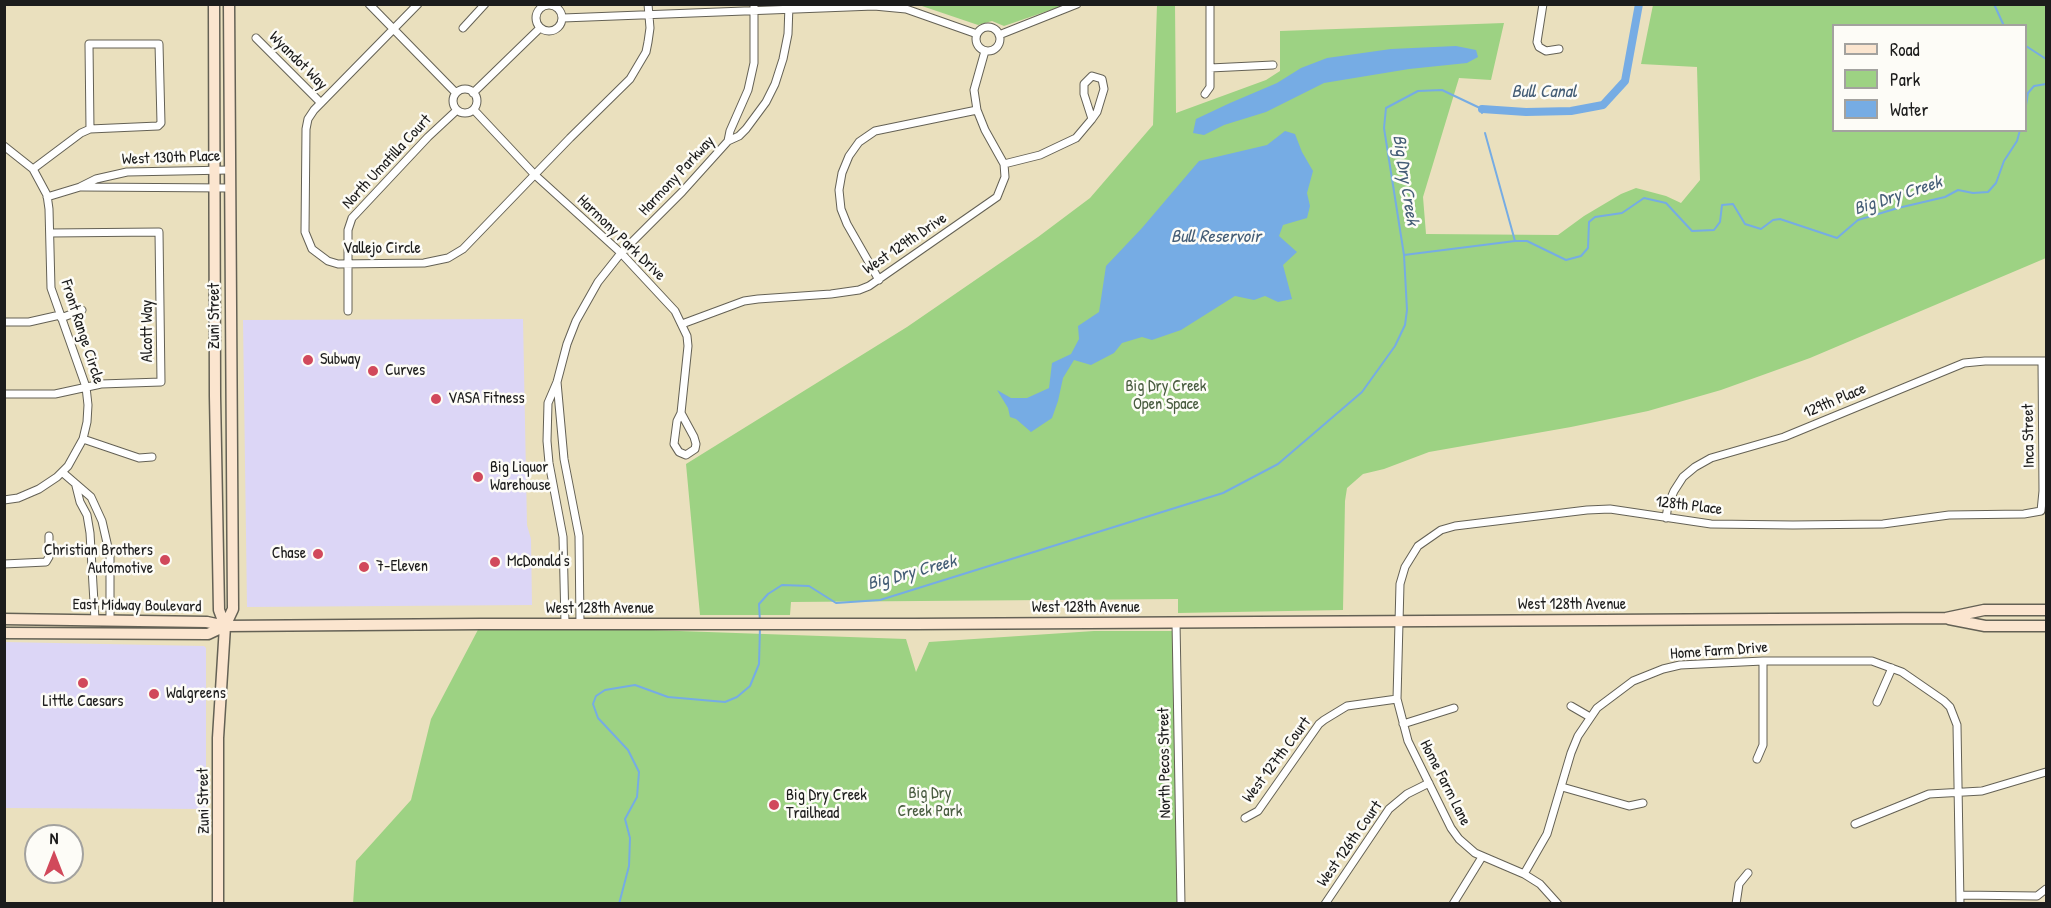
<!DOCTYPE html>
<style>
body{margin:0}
#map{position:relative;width:2051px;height:908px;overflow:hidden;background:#eae0be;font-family:"Patrick Hand",sans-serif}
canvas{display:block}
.frame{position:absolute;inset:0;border:6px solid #1c1c1c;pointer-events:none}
.legend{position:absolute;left:1832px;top:24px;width:195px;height:108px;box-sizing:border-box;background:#fdfcf7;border:2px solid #a3a29f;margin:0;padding:8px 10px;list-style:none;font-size:18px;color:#1c1c1c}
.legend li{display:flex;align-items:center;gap:12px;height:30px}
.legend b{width:30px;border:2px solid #a3a29f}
.north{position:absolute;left:24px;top:824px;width:60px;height:60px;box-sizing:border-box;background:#fdfcf7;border:2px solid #a3a29f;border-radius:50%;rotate:0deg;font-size:16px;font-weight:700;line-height:24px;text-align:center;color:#1c1c1c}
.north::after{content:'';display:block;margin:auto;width:21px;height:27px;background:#d1495b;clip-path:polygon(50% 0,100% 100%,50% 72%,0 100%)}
</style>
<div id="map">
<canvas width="2051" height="908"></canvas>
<div class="frame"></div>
<ul class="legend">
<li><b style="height:8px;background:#fbe5cf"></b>Road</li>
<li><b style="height:16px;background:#9dd283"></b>Park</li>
<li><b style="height:16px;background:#76ace4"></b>Water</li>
</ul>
<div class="north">N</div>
</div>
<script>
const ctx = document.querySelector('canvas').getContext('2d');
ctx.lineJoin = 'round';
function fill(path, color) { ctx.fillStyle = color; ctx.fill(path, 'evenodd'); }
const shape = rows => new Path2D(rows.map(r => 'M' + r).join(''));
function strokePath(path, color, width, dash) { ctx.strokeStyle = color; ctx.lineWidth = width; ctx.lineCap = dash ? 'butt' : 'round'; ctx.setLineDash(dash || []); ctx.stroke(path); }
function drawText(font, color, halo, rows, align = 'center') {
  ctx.font = font + ' "Patrick Hand",sans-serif'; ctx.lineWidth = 5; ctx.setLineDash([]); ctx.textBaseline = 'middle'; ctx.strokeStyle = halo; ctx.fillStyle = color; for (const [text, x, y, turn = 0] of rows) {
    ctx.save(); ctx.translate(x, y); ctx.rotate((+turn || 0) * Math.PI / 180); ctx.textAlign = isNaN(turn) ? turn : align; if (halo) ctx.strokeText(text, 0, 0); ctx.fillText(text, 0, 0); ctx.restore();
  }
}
const built = shape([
 [523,319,527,525,531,539,532,605,247,607,243,320],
 [5,642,204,646,206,648,206,809,5,808]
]);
const green = shape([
 [919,5,1065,4,1065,5,1004,26,992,21,978,25],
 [1157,5,1175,5,1176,113,1266,80,1280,71,1280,31,1504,23,1491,80,1459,78,1423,197,1426,234,1558,235,1584,216,1621,194,1636,188,1666,196,1681,203,1700,180,1697,67,1641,64,1653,5,2046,5,2046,258,1810,358,1721,390,1648,411,1571,427,1429,452,1384,469,1363,474,1347,488,1345,501,1343,610,1178,613,1178,599,791,602,790,615,700,615,686,464,907,327,1038,237,1090,198,1153,125],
 [1834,26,2026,26,2026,130,1834,130],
 [481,624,906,639,916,672,929,642,1094,631,1176,631,1180,903,353,904,356,861,411,800,431,719]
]);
const water = shape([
 [1456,46,1476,50,1478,57,1467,63,1409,69,1324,83,1266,112,1224,125,1204,135,1193,133,1196,119,1230,103,1277,83,1301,68,1327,58,1391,49],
 [1285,131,1295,134,1302,152,1313,171,1307,193,1310,206,1307,218,1283,225,1279,236,1297,252,1283,265,1292,299,1278,302,1265,296,1254,300,1235,296,1181,330,1152,340,1142,337,1122,343,1114,353,1091,365,1074,360,1063,378,1058,401,1052,418,1031,432,1016,419,1010,417,1008,408,997,390,1011,398,1027,398,1049,388,1052,363,1071,354,1079,339,1078,326,1099,312,1106,266,1142,228,1199,161,1267,145]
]);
const stream = shape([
 [1994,4,2004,26],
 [2026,46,2046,59],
 [2026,105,2028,93,2034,86,2046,84],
 [1485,133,1515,241,1527,241,1566,260,1581,256,1588,248,1589,222,1595,217,1622,213,1644,198,1666,203,1692,231,1714,230,1720,222,1722,205,1733,204,1745,224,1761,229,1773,220,1780,219,1837,238,1858,220,1898,208,1945,197,1958,190,1973,193,1988,192,1996,183,2004,161,2017,141,2020,130],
 [1404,255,1515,241],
 [760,622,759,604,768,594,782,585,809,586,836,603,880,600,1223,493,1278,464,1362,392,1395,346,1405,325,1407,310,1404,255,1384,128,1386,108,1418,91,1442,90,1482,109,1482,113],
 [619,904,629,866,630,838,625,819,637,797,639,772,628,750,598,718,593,704,596,696,605,690,635,685,668,697,725,702,737,697,750,686,759,664,760,627]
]);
const canal = shape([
 [1482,109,1526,112,1571,111,1603,105,1625,81,1639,4]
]);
const street = shape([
 [369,4,456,93],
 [418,4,314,110,308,119,306,129,305,232,312,249,328,261,338,264,424,263,448,258,463,249,570,138,630,79,646,52,648,42,650,28,648,4],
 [1543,4,1537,42,1539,47,1546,51,1559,49],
 '536 18a13 13 0 1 1 26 0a13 13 0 1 1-26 0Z',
 [563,18,874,6,906,9,977,34],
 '976 39a12 12 0 1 1 24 0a12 12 0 1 1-24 0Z',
 [463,28,485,4],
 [999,35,1077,4],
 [256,38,321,103],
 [1210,68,1273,65],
 '453 101a12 12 0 1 1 24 0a12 12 0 1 1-24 0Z',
 [473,93,540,28],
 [1205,94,1210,87,1210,4],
 [474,110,535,175,621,253,675,311,687,336,688,346,681,413,677,421,674,444,679,452,686,455,695,449,696,444,694,437,681,413],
 [728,141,739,136,746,129,766,102,775,84,783,59,788,34,789,5],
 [4,146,33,169,47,195,49,209,51,288,86,387,88,405,87,422,83,439,68,466,57,477,39,489,18,498,4,500],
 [1004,164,1040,155,1076,138,1092,119,1097,112,1104,89,1102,79,1092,76,1084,84,1084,94,1092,119],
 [33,169,81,133,90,129,158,126,161,123,159,44,89,44,90,129],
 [82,187,229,188],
 [47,197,80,187,96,179,127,172,229,170],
 [879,280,847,224,841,209,839,190,842,173,849,156,859,142,875,131,977,110],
 [348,311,348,230,352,218,428,137,457,110],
 [61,318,82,310],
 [4,322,29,322,60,315],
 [682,324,744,301,758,299,831,294,859,290,869,286,997,197,1005,177,1004,164,985,130,977,110,974,90,985,51],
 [557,382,564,459,579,536,580,624],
 [4,394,55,394,101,384,161,382,159,232,50,233],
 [83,439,139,458,152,457],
 [62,472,91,497,102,521,110,556,110,620],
 [76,486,80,502,87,515,90,533,95,620],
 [1666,518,1668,505,1674,491,1683,477,1695,467,1711,458,1784,437,1964,363,1985,361,2046,361],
 [4,564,46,562,49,557,49,536],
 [1176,622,1181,904],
 [565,624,563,537,549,463,547,441,548,403,557,382,567,344,576,321,598,282,621,253,682,192,728,141,730,131,748,90,754,63,754,4],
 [1877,702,1892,668],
 [1571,706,1590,717],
 [1403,724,1454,708],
 [1757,759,1763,745,1763,661],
 [1562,787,1629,806,1643,803],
 [1245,818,1258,811,1319,724,1324,720,1347,706,1397,699],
 [1855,824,1929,794,1982,791,2046,772],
 [1524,874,1547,834,1571,753,1578,736,1597,708,1633,681,1663,669,1680,665,1763,661,1872,661,1902,672,1944,701,1950,707,1957,725,1960,904],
 [1960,895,2037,896,2046,889],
 [1325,904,1389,809,1407,794,1429,783],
 [1453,904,1482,857],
 [1558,904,1540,884,1524,874,1475,853,1459,839,1451,828,1408,741,1397,699,1400,584,1405,567,1418,546,1441,530,1455,526,1587,510,1610,509,1711,524,1793,525,1883,524,1949,515,2024,514,2041,511,2043,491,2042,361],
 [1736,904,1739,884,1748,873]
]);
const secondary = shape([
 [214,4,215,396,219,610,225,626],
 [4,619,207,622,225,626,481,624,915,624,1946,618,1984,610,2046,610],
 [1949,619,1985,626,2046,626],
 [4,633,208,634,225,626],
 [218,904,218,738,225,626,233,609,229,4]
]);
const markers = [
 [308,360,6,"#d1495b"],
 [373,371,6,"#d1495b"],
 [436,399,6,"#d1495b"],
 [478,477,6,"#d1495b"],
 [318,554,6,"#d1495b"],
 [165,560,6,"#d1495b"],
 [495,562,6,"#d1495b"],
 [364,567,6,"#d1495b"],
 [83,683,6,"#d1495b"],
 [154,694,6,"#d1495b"],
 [774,805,6,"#d1495b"]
];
const streetNames = [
 ["Wyandot Way",298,61,45],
 ["West 130th Place",171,158,-2],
 ["North Umatilla Court",387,162,-47],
 ["Harmony Parkway",677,176,-47],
 ["Harmony Park Drive",621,238,44],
 ["West 129th Drive",905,244,-34],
 ["Vallejo Circle",382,249],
 ["Zuni Street",215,316,-90],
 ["Alcott Way",148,331,-90],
 ["Front Range Circle",82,332,72],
 ["129th Place",1835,401,-23],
 ["Inca Street",2029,436,-91],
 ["128th Place",1689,506,7],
 ["West 128th Avenue",1572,605],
 ["East Midway Boulevard",137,606,1],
 ["West 128th Avenue",1086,608],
 ["West 128th Avenue",600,609],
 ["Home Farm Drive",1719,651,-4],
 ["West 127th Court",1277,760,-53],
 ["North Pecos Street",1165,763,-91],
 ["Home Farm Lane",1445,783,63],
 ["Zuni Street",204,801,-91],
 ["West 126th Court",1350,844,-55]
];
const poiNames = [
 ["Subway",320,360],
 ["Curves",385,371],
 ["VASA Fitness",448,399],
 ["Big Liquor",490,468],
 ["Warehouse",490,486],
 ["Christian Brothers",153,551,"right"],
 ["Automotive",153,569,"right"],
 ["Chase",306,554,"right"],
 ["McDonald's",507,562],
 ["7-Eleven",376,567],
 ["Walgreens",166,694],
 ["Little Caesars",83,702,"center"],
 ["Big Dry Creek",786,796],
 ["Trailhead",786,814]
];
const parkNames = [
 ["Big Dry Creek",1166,387],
 ["Open Space",1166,405],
 ["Big Dry",930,794],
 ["Creek Park",930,812]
];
const waterNames = [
 ["Bull Canal",1544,92],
 ["Big Dry Creek",1405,180,81],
 ["Big Dry Creek",1898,196,-18],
 ["Bull Reservoir",1216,237],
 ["Big Dry Creek",912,573,-15]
];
fill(built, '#dcd6f6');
fill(green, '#9dd283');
fill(water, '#76ace4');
strokePath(stream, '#76ace4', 2);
strokePath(canal, '#76ace4', 8);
strokePath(street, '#646155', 9);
strokePath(secondary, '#646155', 13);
strokePath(street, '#fff', 7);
strokePath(secondary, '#fbe5cf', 10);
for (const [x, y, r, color] of markers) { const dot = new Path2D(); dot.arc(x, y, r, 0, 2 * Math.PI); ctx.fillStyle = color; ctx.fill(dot); strokePath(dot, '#fdfcf7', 2); }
drawText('16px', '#1c1c1c', '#fdfcf7', streetNames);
drawText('16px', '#1c1c1c', '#fdfcf7', poiNames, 'left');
drawText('16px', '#495c40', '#fdfcf7', parkNames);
drawText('italic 18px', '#445d76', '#fdfcf7', waterNames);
</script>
